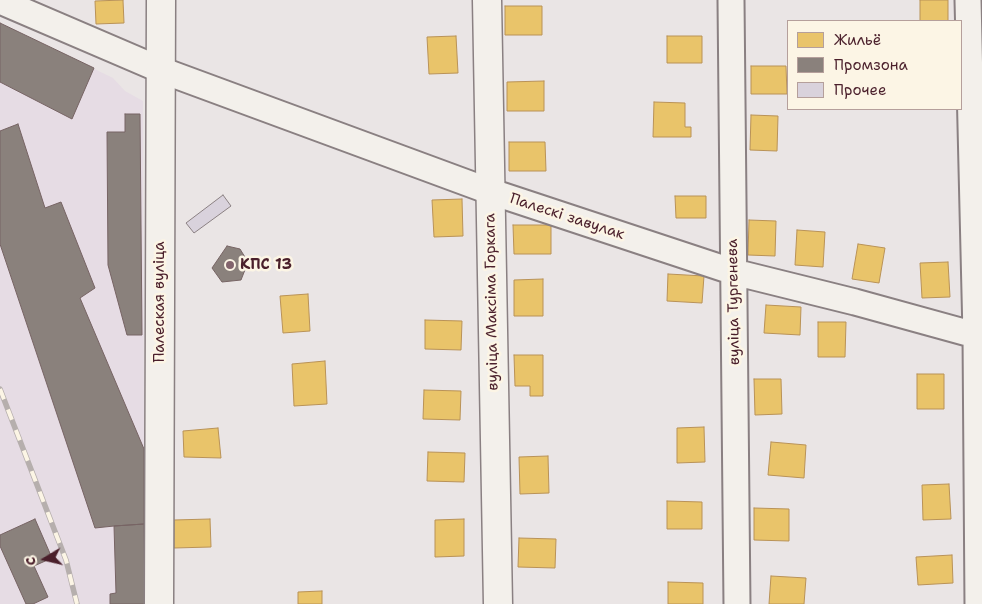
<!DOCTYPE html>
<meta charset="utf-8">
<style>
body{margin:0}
#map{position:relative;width:982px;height:604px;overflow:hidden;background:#eae5e5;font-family:"Shantell Sans",sans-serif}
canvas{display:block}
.legend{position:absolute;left:787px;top:20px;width:175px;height:90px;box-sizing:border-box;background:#fcf5e5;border:1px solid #b59f9b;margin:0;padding:6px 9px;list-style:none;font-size:15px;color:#4a1f2b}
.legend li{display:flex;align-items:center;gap:10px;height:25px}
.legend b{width:25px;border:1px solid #b59f9b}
.north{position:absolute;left:20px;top:534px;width:50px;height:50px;-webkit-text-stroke:4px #fcf5e5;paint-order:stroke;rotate:261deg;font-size:14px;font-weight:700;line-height:20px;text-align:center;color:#4a1f2b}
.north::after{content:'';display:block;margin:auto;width:18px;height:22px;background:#4a1f2b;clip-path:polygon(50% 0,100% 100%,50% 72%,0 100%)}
</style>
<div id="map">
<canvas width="982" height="604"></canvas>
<ul class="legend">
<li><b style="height:14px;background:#e9c46a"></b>Жильё</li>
<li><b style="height:14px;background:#8a817c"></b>Промзона</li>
<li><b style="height:14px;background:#d9d2dc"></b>Прочее</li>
</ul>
<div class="north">С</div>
</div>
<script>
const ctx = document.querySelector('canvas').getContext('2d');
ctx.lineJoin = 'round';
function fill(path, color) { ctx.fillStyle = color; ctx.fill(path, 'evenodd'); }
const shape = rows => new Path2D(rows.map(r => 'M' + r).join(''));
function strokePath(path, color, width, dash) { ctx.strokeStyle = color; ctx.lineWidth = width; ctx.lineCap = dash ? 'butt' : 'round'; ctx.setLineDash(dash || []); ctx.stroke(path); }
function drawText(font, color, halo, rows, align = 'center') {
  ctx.font = font + ' "Shantell Sans",sans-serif'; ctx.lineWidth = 5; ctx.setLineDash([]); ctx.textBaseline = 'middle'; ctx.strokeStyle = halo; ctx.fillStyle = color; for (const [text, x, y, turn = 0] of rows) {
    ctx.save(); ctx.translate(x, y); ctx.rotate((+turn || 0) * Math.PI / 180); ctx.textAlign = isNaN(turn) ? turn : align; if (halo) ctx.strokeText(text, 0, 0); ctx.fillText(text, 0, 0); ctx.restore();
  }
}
const built = shape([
 [0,23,113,78,125,91,143,101,144,449,145,604,0,604]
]);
const homes = shape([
 [123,0,124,23,96,24,95,1,123,0],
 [920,0,948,0,948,21,920,21,920,0],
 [505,6,542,6,542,35,505,35,505,6],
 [456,36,458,73,429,74,427,37,456,36],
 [667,36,702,36,702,63,667,63,667,36],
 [751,66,786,66,787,94,751,94,751,66],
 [544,81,544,111,507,111,507,82,544,81],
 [654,102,685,103,685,127,691,127,691,137,653,137,654,102],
 [751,115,778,116,777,151,750,150,751,115],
 [509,142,545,142,546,171,509,171,509,142],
 [675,196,706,196,706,218,676,218,675,196],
 [462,199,463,236,434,237,432,200,462,199],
 [749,220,776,221,775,256,748,255,749,220],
 [513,225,551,225,551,254,514,254,513,225],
 [797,230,825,232,823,267,795,265,797,230],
 [858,244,885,248,879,283,852,279,858,244],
 [948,262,950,297,922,298,920,263,948,262],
 [668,274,704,276,702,303,667,301,668,274],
 [543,279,543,316,514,316,514,280,543,279],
 [308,294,310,331,283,333,280,296,308,294],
 [766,305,801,307,800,335,764,333,766,305],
 [425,320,462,321,461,350,425,349,425,320],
 [818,322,846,322,845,357,818,357,818,322],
 [514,355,543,355,543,396,530,396,530,386,515,386,514,355],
 [325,361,327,404,294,406,292,364,325,361],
 [917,374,944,374,944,409,917,409,917,374],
 [754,379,781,379,782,414,755,415,754,379],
 [424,390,461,391,460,420,423,419,424,390],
 [704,427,705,462,677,463,677,428,704,427],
 [218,428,221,458,184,457,183,431,218,428],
 [771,442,806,445,804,478,768,475,771,442],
 [428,452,465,453,464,482,427,481,428,452],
 [548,456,549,493,520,494,519,457,548,456],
 [949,484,951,519,923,520,922,485,949,484],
 [667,501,702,502,702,529,667,529,667,501],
 [754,508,789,509,789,541,754,540,754,508],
 [210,519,211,547,174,548,174,520,210,519],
 [464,519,464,556,435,557,435,520,464,519],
 [519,538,556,539,555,568,518,567,519,538],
 [952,555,953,583,918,585,916,557,952,555],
 [771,576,806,578,804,604,769,604,771,576],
 [668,582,703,583,703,604,668,604,668,582],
 [322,591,322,604,298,604,298,592,322,591]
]);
const industry = shape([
 [0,23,94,68,72,119,0,82,0,23],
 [125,114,140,114,142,335,127,335,108,265,107,132,125,132,125,114],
 [18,124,45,208,61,202,95,288,80,298,144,449,144,524,114,526,95,528,0,244,0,131,18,124],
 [227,246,240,249,248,262,241,280,222,282,212,268,227,246],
 [35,519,52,558,34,566,48,597,33,604,26,604,0,546,0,535,35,519],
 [144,524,145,604,110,604,110,594,116,593,114,526,144,524]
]);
const building = shape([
 [223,195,231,206,194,233,186,223,223,195]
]);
const street = shape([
 [731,0,737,604],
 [968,0,976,335,978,604],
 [0,1,161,70,489,191,734,272,855,302,982,337]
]);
const secondary = shape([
 [487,0,498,604],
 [159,604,161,0]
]);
const rail = shape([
 [0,389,66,560,77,604]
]);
const markers = [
 [230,265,5,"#82646c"]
];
const streetNames = [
 ["Палескі завулак",567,217,18],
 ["Палеская вуліца",160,302,-90],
 ["вуліца Максіма Горкага",492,302,-91],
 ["вуліца Тургенева",734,302,-91]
];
const poiNames = [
 ["КПС 13",240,265]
];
fill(built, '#e6dce4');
fill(homes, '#e9c46a');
strokePath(homes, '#b99257', 1);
fill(industry, '#8a817c');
strokePath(industry, '#776464', 1);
fill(building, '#d9d2dc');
strokePath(building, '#8a8082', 1);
strokePath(street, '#8a8082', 29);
strokePath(secondary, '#8a8082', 31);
strokePath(street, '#f3f0eb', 25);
strokePath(secondary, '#f3f0eb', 28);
strokePath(rail, '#b6afad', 5.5);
strokePath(rail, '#fcf5e5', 4, [11]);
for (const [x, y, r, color] of markers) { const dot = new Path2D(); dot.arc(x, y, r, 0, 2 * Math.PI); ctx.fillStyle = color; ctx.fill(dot); strokePath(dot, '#fcf5e5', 2); }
drawText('15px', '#4a1f2b', '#fcf5e5', streetNames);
drawText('bold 15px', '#4a1f2b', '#fcf5e5', poiNames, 'left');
</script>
